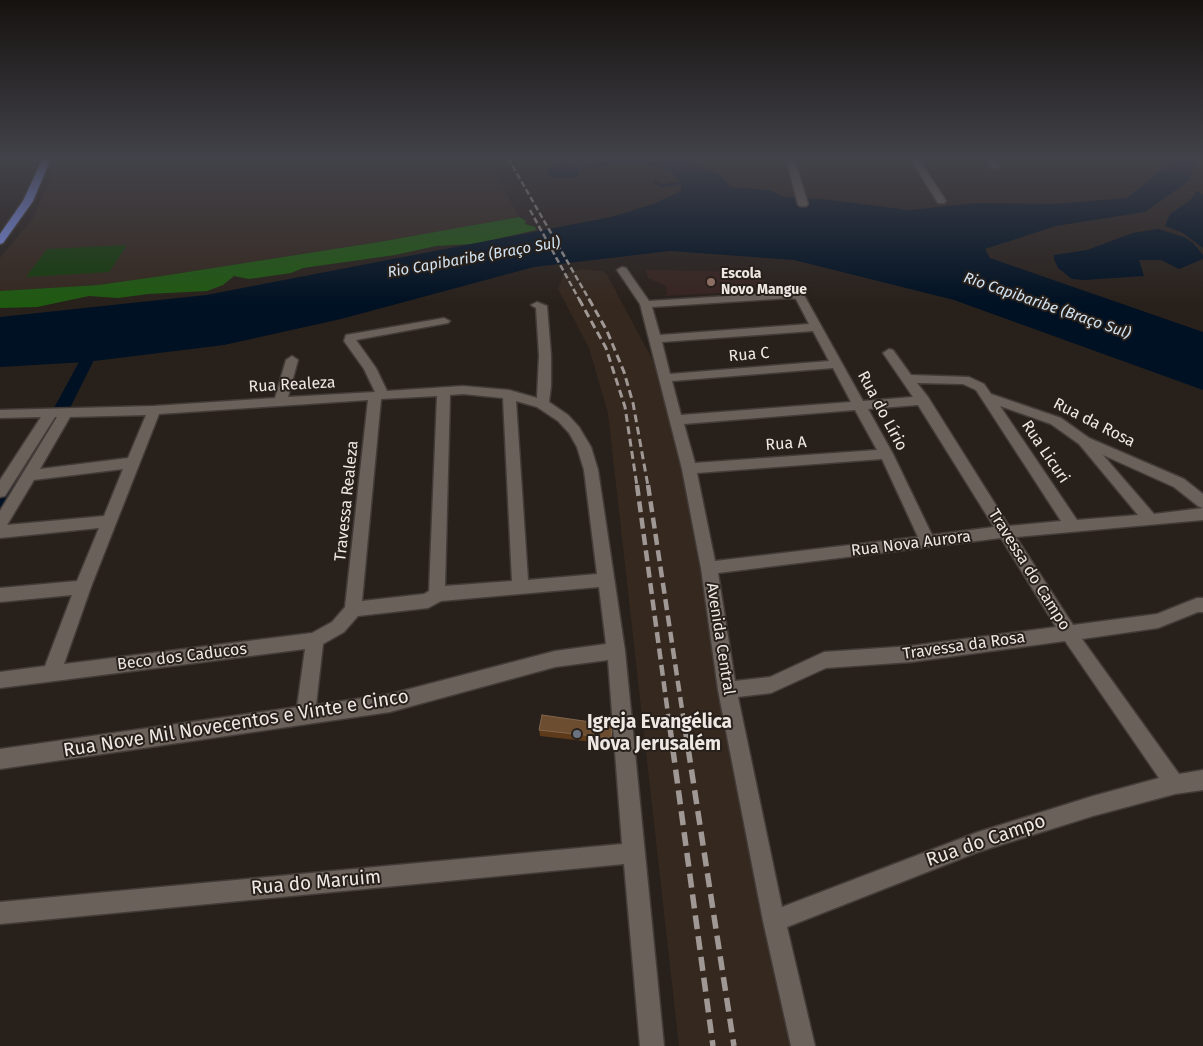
<!DOCTYPE html>
<meta charset="utf-8">
<style>
body{margin:0}
canvas{display:block;background:#28201b}
</style>
<canvas width="1203" height="1046"></canvas>
<script>
const ctx = document.querySelector('canvas').getContext('2d');
ctx.lineJoin = 'round';
function fill(path, color) { ctx.fillStyle = color; ctx.fill(path, 'evenodd'); }
const shape = rows => new Path2D(rows.map(r => 'M' + r).join(''));
function strokePath(path, color, width, dash) { ctx.strokeStyle = color; ctx.lineWidth = width; ctx.lineCap = dash ? 'butt' : 'round'; ctx.setLineDash(dash || []); ctx.stroke(path); }
function drawText(font, color, halo, rows, align = 'center') {
  ctx.font = font + ' "Fira Sans",sans-serif'; ctx.lineWidth = 4; ctx.setLineDash([]); ctx.textBaseline = 'middle'; ctx.strokeStyle = halo; ctx.fillStyle = color; for (const [text, x, y, turn = 0] of rows) {
    ctx.save(); ctx.translate(x, y); ctx.rotate((+turn || 0) * Math.PI / 180); ctx.textAlign = isNaN(turn) ? turn : align; if (halo) ctx.strokeText(text, 0, 0); ctx.fillText(text, 0, 0); ctx.restore();
  }
}
const built = shape([
 [60,158,487,158,519,217,379,242,162,276,98,285,0,291,0,258,33,218],
 [581,269,602,271,607,275,650,355,668,395,722,692,796,1046,679,1046,608,413,589,348,558,289,564,274]
]);
const education = shape([
 [646,270,750,272,778,290,664,296,667,294,666,286,648,278]
]);
const green = shape([
 [127,245,109,272,26,277,47,249]
]);
const forest = shape([
 [519,217,526,221,525,224,535,227,536,230,474,244,436,246,395,255,303,268,291,273,249,279,234,276,223,285,207,291,148,294,118,298,89,296,37,307,0,308,0,291,98,285,162,276,379,242]
]);
const water = shape([
 [592,158,685,158,720,175,731,187,769,190,784,197,831,200,909,210,976,203,1054,204,1127,198,1176,158,1196,158,1189,181,1145,212,1056,226,985,249,990,258,1203,332,1203,390,954,300,794,260,670,251,534,267,341,319,224,345,86,362,0,367,0,317,206,295,611,217,656,203,681,191,681,182,673,174,661,167,637,163,610,165,596,162],
 [568,164,577,167,579,174,576,177,551,177,547,171,552,167],
 [1197,191,1203,195,1203,248,1183,233,1165,226,1170,214,1190,200],
 [1158,229,1184,237,1193,243,1203,255,1203,259,1179,269,1161,260,1139,260,1144,276,1084,280,1072,279,1058,268,1054,259,1054,255,1087,250,1133,233]
]);
const stream = shape([
 [579,169,610,163],
 [655,182,662,186,681,183,688,184]
]);
const canal = shape([
 [86,358,91,359,93,362,70,408,67,412,57,412,54,408,79,362,81,359,86,358],
 [51,420,56,421,59,425,6,516,0,518,0,496,46,421,51,420]
]);
const minor = shape([
 [786,158,794,158,808,204,806,206,800,206,798,204,786,158],
 [910,158,918,158,946,201,944,203,938,203,910,158],
 [985,158,993,158,1000,167,993,169,985,158],
 [622,267,626,268,649,301,791,292,804,295,863,401,913,397,883,353,889,349,893,350,911,375,969,377,984,384,991,394,1061,418,1089,438,1184,479,1203,494,1203,508,1198,506,1174,487,1103,455,1154,514,1203,508,1203,520,1016,537,1073,625,1157,614,1197,598,1203,598,1203,612,1198,612,1158,628,1082,639,1179,774,1203,770,1203,790,1175,794,1093,816,978,852,787,927,815,1046,791,1046,763,921,718,690,701,568,682,469,640,304,617,270,622,267],
 [791,298,796,299,809,324,660,335,652,307,791,298],
 [813,331,829,361,670,374,662,342,813,331],
 [833,368,851,402,681,415,672,381,833,368],
 [917,383,963,384,976,390,1061,521,1009,526,928,397,917,383],
 [918,405,994,527,932,535,893,454,868,409,918,405],
 [1000,406,1051,424,1079,444,1138,515,1077,520,1000,406],
 [855,410,877,450,695,463,684,424,855,410],
 [882,459,918,537,715,561,697,473,882,459],
 [1001,538,1056,627,911,646,824,652,770,677,735,681,718,573,1001,538],
 [1065,641,1159,778,1093,796,978,832,782,907,738,697,771,693,826,668,911,662,1065,641],
 [537,302,547,306,551,355,551,386,549,402,568,415,579,427,591,447,598,470,625,651,664,1046,640,1046,624,864,0,924,0,902,622,844,608,660,555,667,390,712,0,769,0,749,297,707,305,649,0,688,0,672,45,666,72,595,0,602,0,588,77,581,99,528,0,538,0,511,57,417,55,417,5,496,0,497,0,480,41,417,0,418,0,410,154,406,275,398,286,360,292,356,298,360,288,397,375,392,364,369,344,341,346,335,444,318,450,321,448,323,356,340,376,368,387,391,463,386,509,390,537,398,539,355,536,308,531,305,537,302],
 [463,394,503,398,512,581,445,586,450,395,463,394],
 [437,396,429,591,424,594,362,601,381,399,437,396],
 [368,400,345,607,332,622,312,633,64,664,91,587,159,414,368,400],
 [516,401,537,407,558,421,569,433,577,447,584,470,597,574,528,580,516,401],
 [146,415,128,458,40,469,70,417,146,415],
 [123,469,104,516,7,525,34,480,123,469],
 [599,587,606,644,555,651,390,694,316,705,323,644,344,632,358,616,428,608,441,601,599,587]
]);
const major = shape([
 [0,158,5,158,0,161,0,158]
]);
const highway = shape([
 [43,158,51,158,33,201,3,243,0,244,0,234,23,201,43,158]
]);
const railFar3 = shape([
 [508,158,590,301],
 [530,210,580,301]
]);
const railFar2 = shape([
 [579,299,606,348,625,407,637,486],
 [589,299,607,331,624,372,633,403,648,486]
]);
const railFar1 = shape([
 [637,485,670,729],
 [648,485,685,729]
]);
const rail = shape([
 [670,728,713,1046],
 [685,728,734,1046]
]);
const wall = shape([
 [612,725,611,744,540,736,539,730]
]);
const building = shape([
 [542,715,612,725,611,738,539,730,542,715]
]);
const markers = [
 [711,282,5,"#8d6e63"],
 [577,734,5,"#6b7280"]
];
const farPoinames = [
 ["Escola",721,274],
 ["Novo Mangue",721,290]
];
const farWaternames = [
 ["Rio Capibaribe (Braço Sul)",474,258,-10],
 ["Rio Capibaribe (Braço Sul)",1047,306,19]
];
const streetNames = [
 ["Rua C",749,355,-5],
 ["Rua Realeza",292,385,-3],
 ["Rua do Lírio",882,411,62],
 ["Rua da Rosa",1094,423,27],
 ["Rua A",786,444,-4],
 ["Rua Licuri",1045,452,56],
 ["Travessa Realeza",347,501,-84],
 ["Rua Nova Aurora",911,544,-7],
 ["Travessa do Campo",1029,570,58],
 ["Avenida Central",720,639,81],
 ["Travessa da Rosa",964,646,-8],
 ["Beco dos Caducos",182,657,-7]
];
const nearPoinames = [
 ["Igreja Evangélica",587,723],
 ["Nova Jerusalém",587,745]
];
const nearStreetnames = [
 ["Rua Nove Mil Novecentos e Vinte e Cinco",236,724,-9],
 ["Rua do Campo",986,841,-19],
 ["Rua do Maruim",316,883,-5]
];
fill(built, '#35281f');
fill(education, '#372420');
fill(green, '#153c0c');
fill(forest, '#1f5a11');
fill(water, '#001123');
strokePath(stream, '#001123', 3);
fill(canal, '#001123');
strokePath(minor, '#423b37', 3);
strokePath(major, '#423b37', 3);
strokePath(highway, '#423b37', 3);
fill(minor, '#6a615b');
fill(major, '#777fb6');
fill(highway, '#7f93f3');
strokePath(railFar3, '#9f9895', 2.5, [6, 3]);
strokePath(railFar2, '#9f9895', 3, [8, 4.5]);
strokePath(railFar1, '#9f9895', 4.5, [11, 5.5]);
strokePath(rail, '#9f9895', 5.5, [14, 7]);
fill(wall, '#5d3a19');
fill(building, '#6d4d2f');
strokePath(building, '#81654c', 1);
const sky = ctx.createLinearGradient(0, 0, 0, 304);
sky.addColorStop(0, '#16120f');
sky.addColorStop(0.52, '#42424a');
sky.addColorStop(1, '#42424a00');
ctx.fillStyle = sky;
ctx.fillRect(0, 0, 1203, 304);
for (const [x, y, r, color] of markers) { const dot = new Path2D(); dot.arc(x, y, r, 0, 2 * Math.PI); ctx.fillStyle = color; ctx.fill(dot); strokePath(dot, '#28201b', 2); }
drawText('bold 14px', '#eee8e5', '#28201b', farPoinames, 'left');
drawText('italic 15px', '#d2e5f5', '#28201b', farWaternames);
drawText('16px', '#eee8e5', '#28201b', streetNames);
drawText('bold 19px', '#eee8e5', '#28201b', nearPoinames, 'left');
drawText('19px', '#eee8e5', '#28201b', nearStreetnames);
</script>
